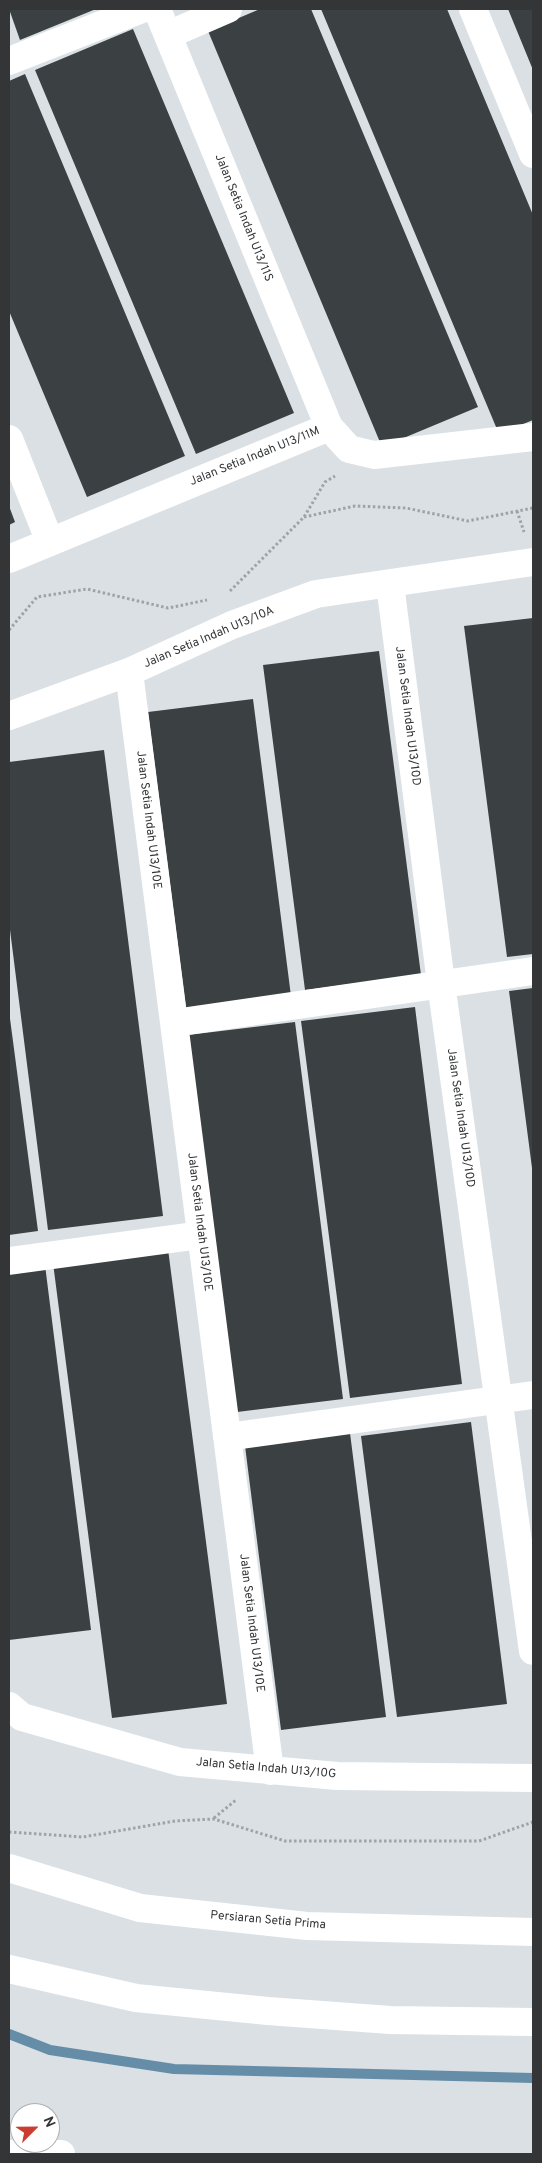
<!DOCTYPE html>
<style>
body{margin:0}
#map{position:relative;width:542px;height:2163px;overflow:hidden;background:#dae0e4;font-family:Overpass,sans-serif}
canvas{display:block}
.frame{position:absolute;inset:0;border:10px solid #333537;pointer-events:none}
.north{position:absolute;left:10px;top:2103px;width:50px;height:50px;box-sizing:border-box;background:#fff;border:1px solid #adaeaf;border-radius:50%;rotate:67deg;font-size:14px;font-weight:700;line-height:20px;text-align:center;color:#333537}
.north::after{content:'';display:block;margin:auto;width:18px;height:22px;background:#ca3d30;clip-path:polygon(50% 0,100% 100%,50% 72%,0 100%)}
</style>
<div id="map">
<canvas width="542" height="2163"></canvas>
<div class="frame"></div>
<div class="north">N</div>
</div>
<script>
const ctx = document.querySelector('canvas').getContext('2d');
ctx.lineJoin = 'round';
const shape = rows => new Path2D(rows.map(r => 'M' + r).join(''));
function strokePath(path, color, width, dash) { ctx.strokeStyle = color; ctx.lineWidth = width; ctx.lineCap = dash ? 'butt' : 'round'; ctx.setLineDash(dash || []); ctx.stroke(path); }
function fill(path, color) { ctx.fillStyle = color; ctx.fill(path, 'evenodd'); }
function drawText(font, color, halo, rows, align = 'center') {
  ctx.font = font + ' Overpass,sans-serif'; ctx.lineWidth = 5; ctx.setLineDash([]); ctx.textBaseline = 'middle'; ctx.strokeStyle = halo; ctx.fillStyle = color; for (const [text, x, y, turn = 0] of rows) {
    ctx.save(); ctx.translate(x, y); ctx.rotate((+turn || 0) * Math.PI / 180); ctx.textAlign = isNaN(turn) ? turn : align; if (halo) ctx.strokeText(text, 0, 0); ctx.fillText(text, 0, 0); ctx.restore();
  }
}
const stream = shape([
 [9,2034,50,2050,174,2069,533,2078]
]);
const building = shape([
 [9,9,96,9,20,40],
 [260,9,311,9,478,407,382,447,208,31],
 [321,9,447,9,533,215,533,420,499,434],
 [508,9,533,9,533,70],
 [133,29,294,413,196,454,35,70],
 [25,74,185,456,87,497,9,311,9,81],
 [9,506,15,522,9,525],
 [533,618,533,954,507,957,464,626],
 [379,651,421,975,305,990,263,665],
 [253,699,291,996,186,1008,148,712],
 [104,750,163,1216,48,1230,9,922,9,762],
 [533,988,533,1168,532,1168,509,991],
 [415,1007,462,1384,350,1398,301,1021],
 [9,1011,38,1231,9,1235],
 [295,1022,343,1399,237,1412,188,1035],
 [168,1249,227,1704,112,1718,53,1263],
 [45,1265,91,1630,9,1640,9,1270],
 [471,1422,507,1704,397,1717,361,1436],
 [350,1433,386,1717,281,1730,245,1446]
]);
const path = shape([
 [517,511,524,532],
 [304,517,355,506,406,508,468,521,533,508],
 [230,591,304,517,325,482,335,476],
 [9,630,37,597,87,589,168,608,207,600],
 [214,1818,236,1800],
 [9,1832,83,1837,175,1821,214,1819,285,1841,479,1841,533,1822]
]);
const minor = shape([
 [157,9,329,427,349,449,374,455,533,437],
 [473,9,533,154],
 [168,35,228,9],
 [9,61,142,9],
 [9,439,50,542],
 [9,559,329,427],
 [390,584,441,983,533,1651],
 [129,672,270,1771],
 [9,716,129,672,232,625,316,594,533,562],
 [174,1023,533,971],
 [9,1261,201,1235],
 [227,1437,533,1395],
 [9,1706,22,1717,180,1762,337,1776,533,1778],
 [9,1868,140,1908,307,1926,533,1932],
 [9,1969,136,1998,268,2011,390,2020,533,2022],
 [9,2154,61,2154]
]);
const streetNames = [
 ["Jalan Setia Indah U13/11S",243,218,68],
 ["Jalan Setia Indah U13/11M",255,457,-22],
 ["Jalan Setia Indah U13/10A",209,638,-23],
 ["Jalan Setia Indah U13/10D",407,716,83],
 ["Jalan Setia Indah U13/10E",148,820,83],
 ["Jalan Setia Indah U13/10D",460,1118,82],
 ["Jalan Setia Indah U13/10E",199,1222,83],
 ["Jalan Setia Indah U13/10E",251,1623,83],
 ["Jalan Setia Indah U13/10G",266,1769,5],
 ["Persiaran Setia Prima",268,1921,5]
];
strokePath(stream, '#668da8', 10);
fill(building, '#3b4043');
strokePath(path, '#9fa3a7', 3, [2.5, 2.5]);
strokePath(minor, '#fff', 28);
drawText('12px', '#333537', '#fff', streetNames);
</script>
